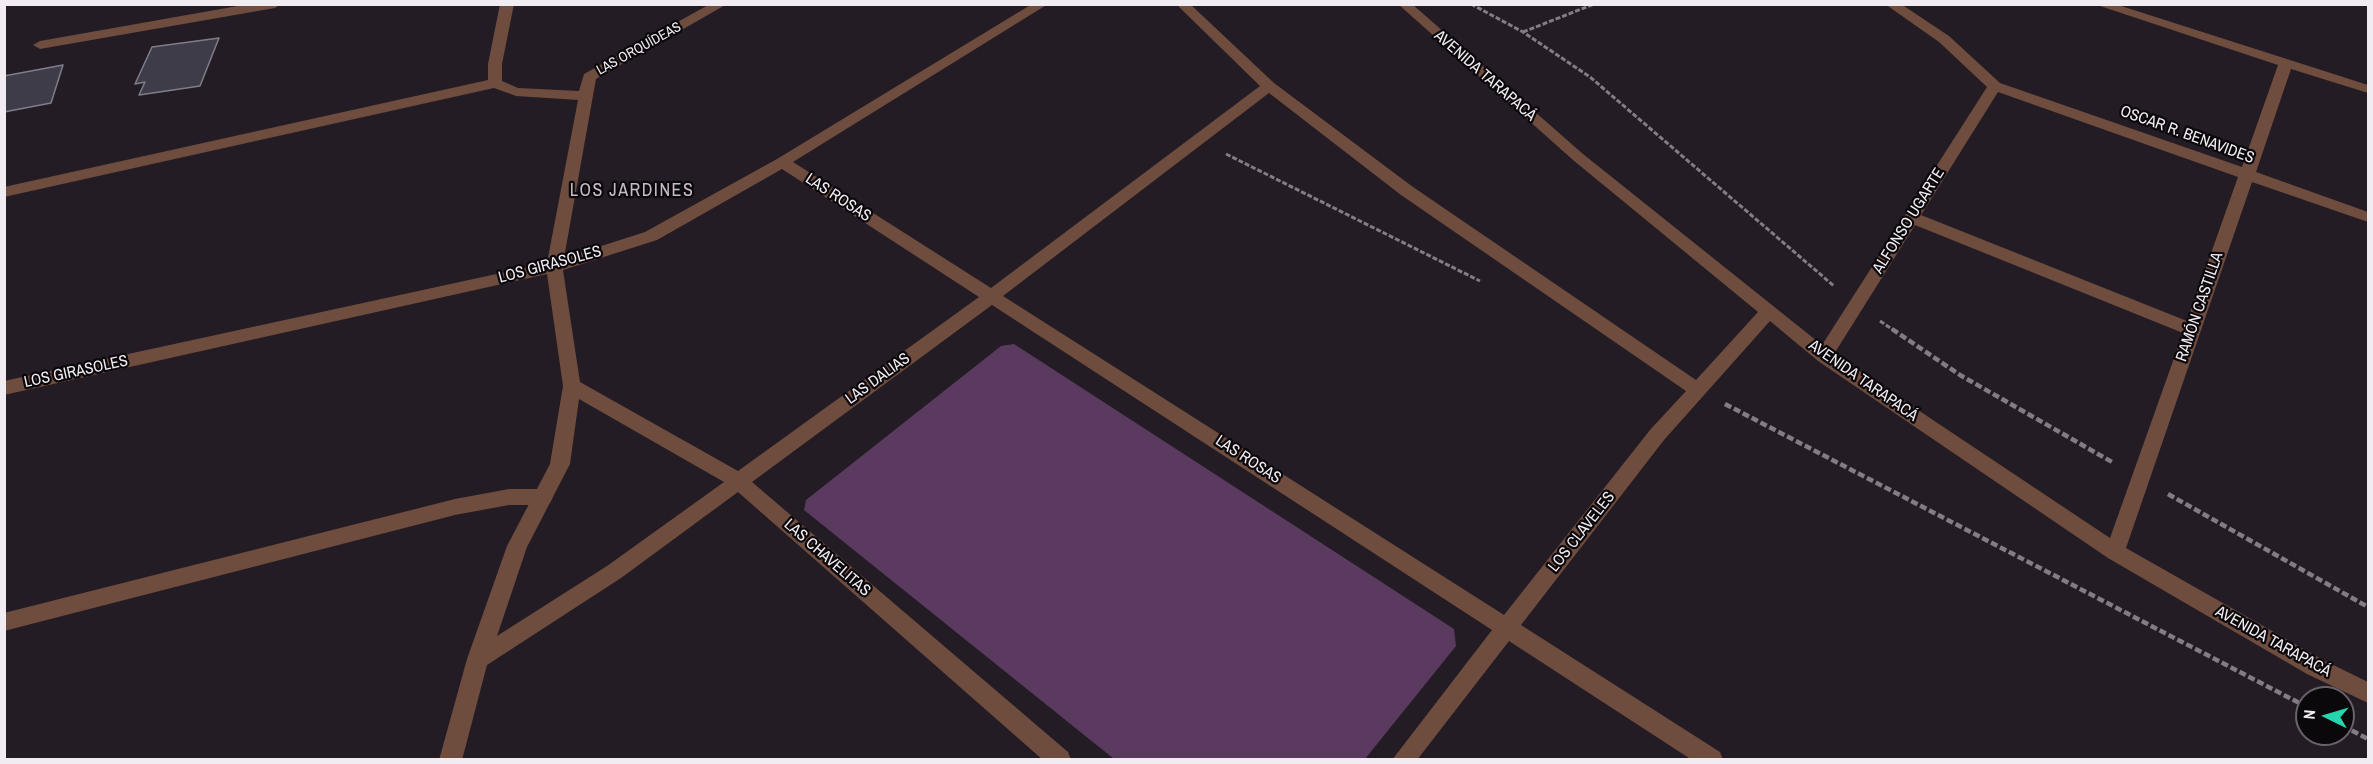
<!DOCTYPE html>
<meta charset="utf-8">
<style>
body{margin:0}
#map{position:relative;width:2373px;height:764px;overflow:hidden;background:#241c25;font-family:"Archivo Narrow",sans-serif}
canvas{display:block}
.frame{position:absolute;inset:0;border:6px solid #f1ebf2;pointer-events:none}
.north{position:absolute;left:2295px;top:686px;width:60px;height:60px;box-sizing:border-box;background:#0b080c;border:2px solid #676368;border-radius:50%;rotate:275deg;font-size:16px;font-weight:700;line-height:24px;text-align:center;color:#f1ebf2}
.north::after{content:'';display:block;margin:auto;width:21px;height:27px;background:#25d5ae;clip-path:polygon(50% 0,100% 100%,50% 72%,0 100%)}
</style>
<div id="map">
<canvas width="2373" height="764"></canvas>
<div class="frame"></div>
<div class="north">N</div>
</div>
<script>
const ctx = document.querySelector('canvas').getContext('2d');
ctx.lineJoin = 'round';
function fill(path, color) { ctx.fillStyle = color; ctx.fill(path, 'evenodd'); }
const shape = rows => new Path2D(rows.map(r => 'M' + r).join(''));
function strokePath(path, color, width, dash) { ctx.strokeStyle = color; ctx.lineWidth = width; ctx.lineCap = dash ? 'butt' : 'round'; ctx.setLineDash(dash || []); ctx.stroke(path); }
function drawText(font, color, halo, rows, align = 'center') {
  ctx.font = font + ' "Archivo Narrow",sans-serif'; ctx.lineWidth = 4.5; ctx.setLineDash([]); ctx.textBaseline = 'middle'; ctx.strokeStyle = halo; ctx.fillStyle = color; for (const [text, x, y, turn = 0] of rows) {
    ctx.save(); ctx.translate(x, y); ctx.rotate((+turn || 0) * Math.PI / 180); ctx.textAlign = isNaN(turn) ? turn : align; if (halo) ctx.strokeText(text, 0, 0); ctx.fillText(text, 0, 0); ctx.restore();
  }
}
const green = shape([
 [1014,344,1454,629,1456,646,1365,759,1114,759,804,510,806,500,1001,346]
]);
const building = shape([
 [219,38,200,86,139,95,145,82,135,84,152,47,219,38],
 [63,65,51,103,4,112,4,76,63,65]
]);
const pathFar1 = shape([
 [1471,4,1523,32,1590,77,1834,286],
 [1523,32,1594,4],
 [1226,154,1480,281],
 [1880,321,1895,331]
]);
const path = shape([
 [1892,329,1960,375,2112,462],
 [1725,404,2307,707],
 [2168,494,2368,607],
 [2343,726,2368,739]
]);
const lane = shape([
 [509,489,543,489,550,491,553,497,550,503,543,505,509,505,455,515,4,631,4,613,455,499,509,489]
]);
const street = shape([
 [249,4,281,4,275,8,40,49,33,45,40,41,249,4],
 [500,4,514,4,502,64,502,81,518,88,579,91,584,74,710,4,727,4,596,79,564,258,645,232,777,159,1032,4,1048,4,793,162,991,288,1260,86,1176,4,1190,4,1274,83,1413,187,1696,380,1758,312,1573,160,1398,4,1412,4,1583,154,1822,345,1987,87,1939,42,1885,4,1901,4,1949,36,2000,83,2242,167,2278,65,2094,4,2115,4,2368,85,2368,93,2291,69,2256,172,2368,212,2368,222,2252,182,2126,548,2323,660,2368,682,2368,703,2307,674,2108,558,1818,361,1770,321,1664,440,1521,625,1720,752,1723,760,1692,760,1509,641,1417,760,1392,760,1492,630,992,305,752,482,1068,752,1071,760,1043,760,738,492,621,578,487,665,462,760,439,760,467,659,507,546,550,464,563,386,547,274,4,395,4,381,547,263,578,100,516,96,494,88,4,197,4,187,488,80,488,64,500,4],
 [1998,92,2238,177,2187,321,1921,215,1998,92],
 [1269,93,1401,195,1686,391,1650,430,1504,615,1003,296,1269,93],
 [782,169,979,297,738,471,580,382,563,270,657,240,782,169],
 [1915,225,2183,333,2110,538,1834,354,1915,225],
 [579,399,724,482,607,566,497,636,527,547,570,464,579,399]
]);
const farStreetnames = [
 ["LAS ORQUÍDEAS",639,49,-29]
];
const streetNames = [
 ["AVENIDA TARAPACÁ",1485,76,41],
 ["OSCAR R. BENAVIDES",2187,135,20],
 ["LAS ROSAS",838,198,33],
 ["ALFONSO UGARTE",1909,221,-58],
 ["LOS GIRASOLES",550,265,-15],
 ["RAMÓN CASTILLA",2200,307,-71],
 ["LOS GIRASOLES",76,372,-12],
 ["LAS DALIAS",878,379,-36],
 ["AVENIDA TARAPACÁ",1863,381,35],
 ["LAS ROSAS",1248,460,33],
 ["LOS CLAVELES",1582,532,-52],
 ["LAS CHAVELITAS",827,558,41],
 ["AVENIDA TARAPACÁ",2273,642,29]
];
const neighbourhoodNames = [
 ["LOS JARDINES",632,191]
];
fill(green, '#5a3a5f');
fill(building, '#3e3c48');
strokePath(building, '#807d8b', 1.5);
strokePath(pathFar1, '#837c84', 3, [5, 2]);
strokePath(path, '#837c84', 4.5, [7, 3]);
fill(lane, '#6e4c3e');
fill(street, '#6e4c3e');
drawText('14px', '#f1ebf2', '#0b080c', farStreetnames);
drawText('16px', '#f1ebf2', '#0b080c', streetNames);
ctx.letterSpacing = '1.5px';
drawText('18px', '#c6bbc7', '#0b080c', neighbourhoodNames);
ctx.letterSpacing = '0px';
</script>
